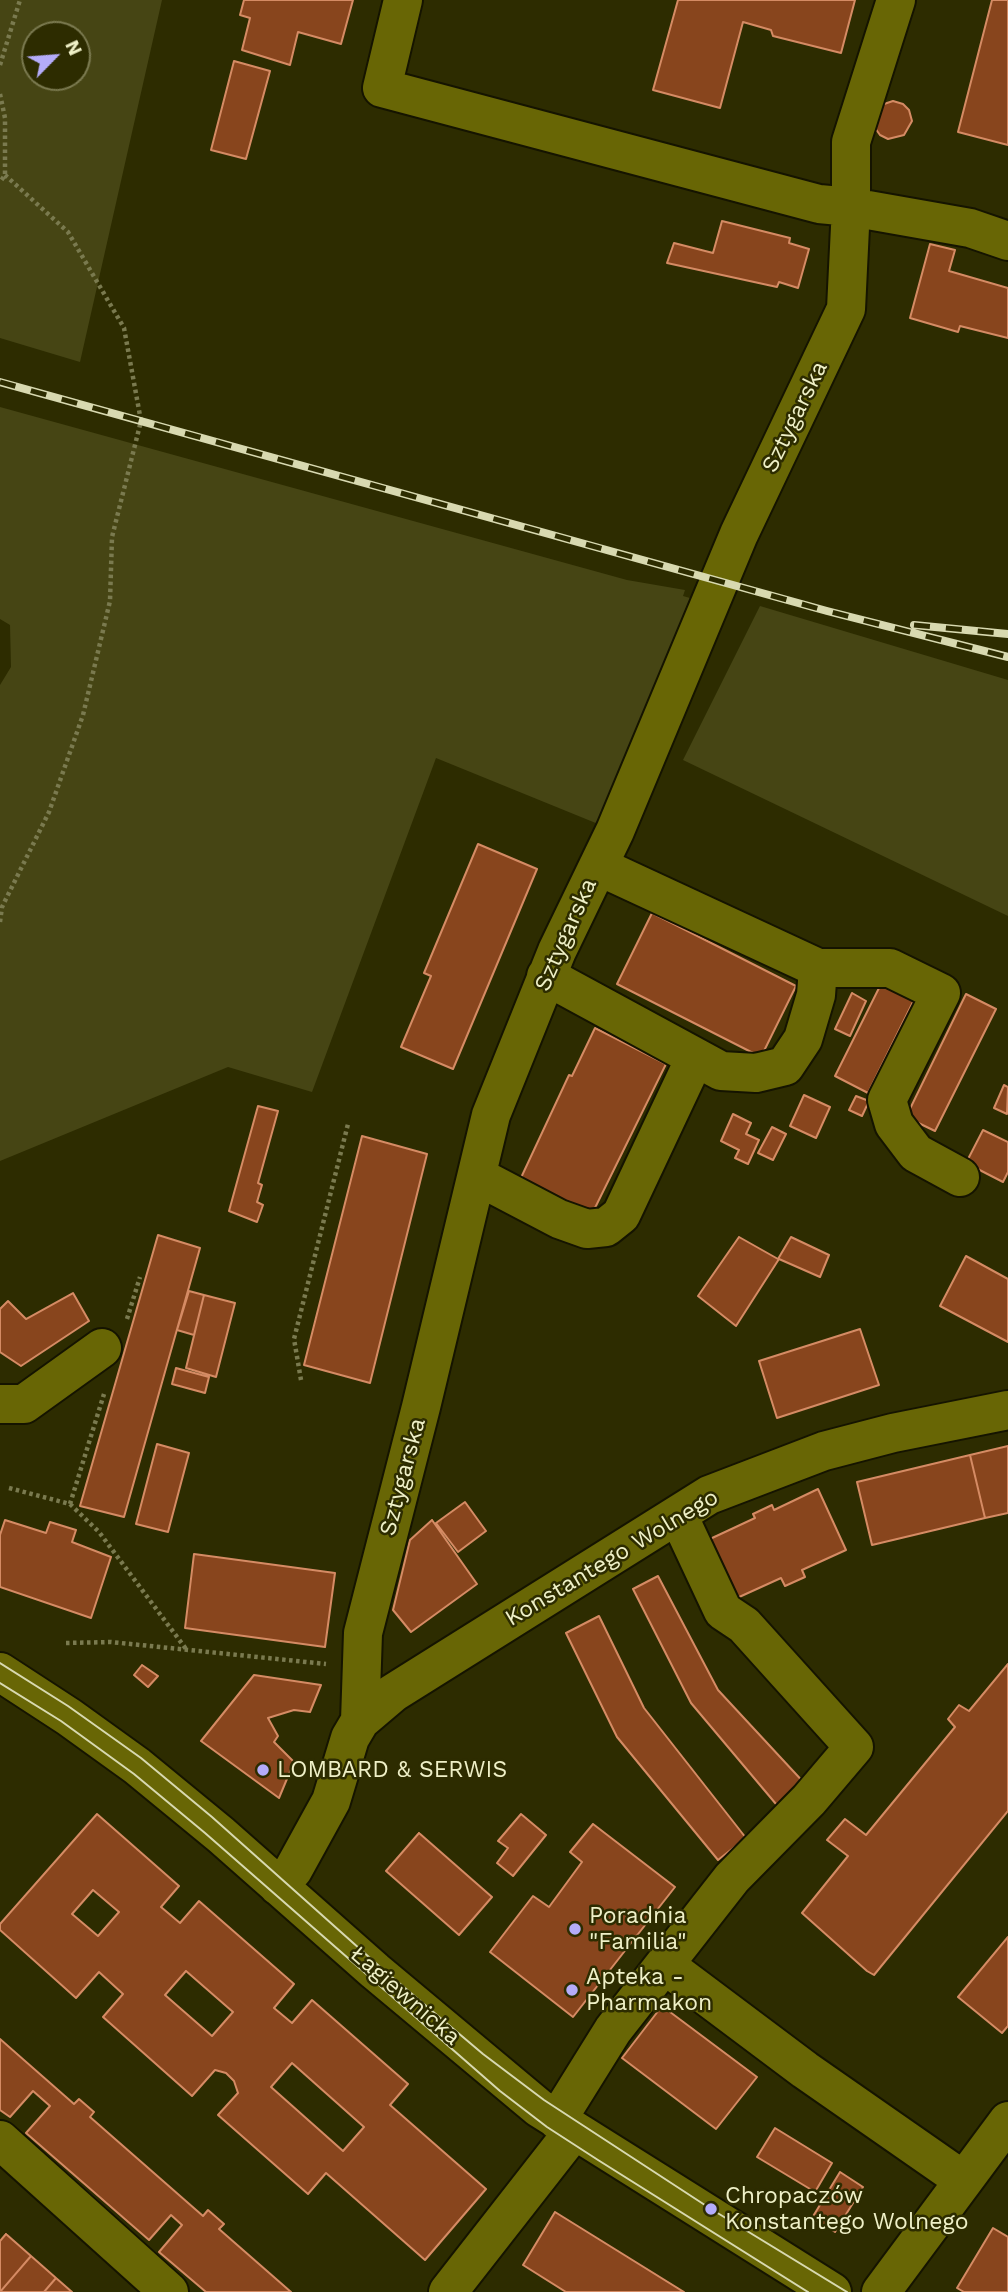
<!DOCTYPE html>
<meta charset="utf-8">
<style>
body{margin:0}
#map{position:relative;width:1008px;height:2292px;overflow:hidden;background:#2d2c00;font-family:"Work Sans",sans-serif}
canvas{display:block}
.north{position:absolute;left:21px;top:21px;width:70px;height:70px;box-sizing:border-box;background:#2d2c00;border:2px solid #7b7a50;border-radius:50%;rotate:65deg;font-size:19px;font-weight:700;line-height:28px;text-align:center;color:#eff0c7}
.north::after{content:'';display:block;margin:auto;width:24px;height:32px;background:#b4acf9;clip-path:polygon(50% 0,100% 100%,50% 72%,0 100%)}
</style>
<div id="map">
<canvas width="1008" height="2292"></canvas>
<div class="north">N</div>
</div>
<script>
const ctx = document.querySelector('canvas').getContext('2d');
ctx.lineJoin = 'round';
function fill(path, color) { ctx.fillStyle = color; ctx.fill(path, 'evenodd'); }
const shape = rows => new Path2D(rows.map(r => 'M' + r).join(''));
function strokePath(path, color, width, dash) { ctx.strokeStyle = color; ctx.lineWidth = width; ctx.lineCap = dash ? 'butt' : 'round'; ctx.setLineDash(dash || []); ctx.stroke(path); }
function drawText(font, color, halo, rows, align = 'center') {
  ctx.font = font + ' "Work Sans",sans-serif'; ctx.lineWidth = 5; ctx.setLineDash([]); ctx.textBaseline = 'middle'; ctx.strokeStyle = halo; ctx.fillStyle = color; for (const [text, x, y, turn = 0] of rows) {
    ctx.save(); ctx.translate(x, y); ctx.rotate((+turn || 0) * Math.PI / 180); ctx.textAlign = isNaN(turn) ? turn : align; if (halo) ctx.strokeText(text, 0, 0); ctx.fillText(text, 0, 0); ctx.restore();
  }
}
const green = shape([
 [0,0,162,0,80,362,0,338],
 [35,35,77,35,77,77,35,77],
 [0,407,627,580,685,590,683,596,690,598,661,671,608,828,436,758,312,1092,228,1067,0,1161,0,685,11,667,10,625,0,619],
 [760,606,1008,680,1008,916,683,760]
]);
const building = shape([
 [244,0,353,0,341,44,298,32,290,65,242,50,250,18,240,15,244,0],
 [678,0,855,0,841,53,773,36,771,30,743,22,720,108,653,90,678,0],
 [992,0,1008,0,1008,145,958,132,992,0],
 [234,61,270,71,246,159,211,150,234,61],
 [893,101,903,104,909,110,912,121,904,135,888,139,880,135,875,128,881,105,893,101],
 [722,221,790,238,789,243,809,249,798,288,779,282,777,287,667,263,674,243,713,253,722,221],
 [930,244,955,250,949,271,1008,288,1008,338,960,326,958,332,910,318,930,244],
 [478,844,537,869,453,1069,401,1047,431,976,424,973,478,844],
 [652,913,796,986,761,1057,617,984,652,913],
 [881,984,914,1000,868,1093,835,1076,881,984],
 [852,993,866,1001,850,1036,835,1029,852,993],
 [966,994,996,1009,935,1131,906,1117,966,994],
 [595,1028,666,1064,590,1218,519,1182,569,1075,572,1076,595,1028],
 [1004,1085,1008,1087,1007,1114,994,1108,1004,1085],
 [804,1095,830,1107,816,1138,790,1126,804,1095],
 [856,1096,869,1101,862,1116,849,1110,856,1096],
 [258,1106,278,1111,258,1183,262,1185,257,1202,263,1205,257,1222,229,1211,258,1106],
 [733,1114,751,1123,746,1134,759,1140,748,1164,735,1158,739,1150,721,1141,733,1114],
 [772,1127,786,1134,773,1160,758,1153,772,1127],
 [983,1130,1008,1142,1008,1172,1003,1182,966,1163,983,1130],
 [362,1136,427,1154,370,1383,304,1365,362,1136],
 [158,1235,200,1248,124,1517,80,1506,158,1235],
 [739,1237,778,1259,791,1237,829,1255,820,1277,779,1259,736,1326,698,1296,739,1237],
 [966,1256,1008,1279,1008,1342,940,1306,966,1256],
 [189,1291,204,1295,194,1335,177,1330,189,1291],
 [73,1293,89,1321,21,1366,0,1352,0,1309,8,1301,26,1319,73,1293],
 [204,1295,235,1303,216,1377,186,1368,204,1295],
 [860,1329,879,1385,777,1418,759,1361,860,1329],
 [176,1368,209,1377,205,1393,172,1384,176,1368],
 [157,1444,189,1453,168,1532,136,1524,157,1444],
 [1008,1446,1008,1513,985,1518,970,1455,1008,1446],
 [970,1455,985,1518,872,1545,857,1482,970,1455],
 [818,1489,846,1550,802,1570,805,1577,785,1586,781,1578,737,1598,710,1539,755,1518,753,1514,772,1505,774,1510,818,1489],
 [465,1502,486,1531,458,1552,436,1523,465,1502],
 [5,1520,46,1533,50,1522,76,1530,72,1542,111,1557,91,1618,0,1587,0,1535,5,1520],
 [432,1520,477,1584,411,1632,393,1610,410,1540,432,1520],
 [194,1554,335,1573,325,1647,185,1628,194,1554],
 [658,1576,718,1690,807,1786,781,1810,691,1703,633,1589,658,1576],
 [599,1616,644,1708,746,1838,718,1860,617,1737,566,1633,599,1616],
 [1008,1664,1008,1811,874,1975,867,1971,802,1913,848,1856,827,1840,845,1819,866,1835,955,1727,948,1719,959,1705,969,1711,1008,1664],
 [142,1665,158,1676,148,1687,134,1675,142,1665],
 [254,1675,321,1685,310,1712,294,1710,268,1718,278,1736,274,1742,294,1762,279,1798,201,1741,254,1675],
 [97,1814,179,1886,161,1907,180,1923,199,1901,294,1984,274,2008,292,2023,312,2000,408,2084,390,2105,486,2189,425,2260,326,2173,308,2194,218,2115,238,2093,234,2081,226,2073,215,2070,192,2096,103,2017,123,1994,99,1972,76,1998,0,1930,0,1924,97,1814],
 [93,1890,119,1912,98,1936,72,1914,93,1890],
 [186,1971,233,2012,212,2036,165,1995,186,1971],
 [292,2063,364,2127,343,2151,271,2087,292,2063],
 [521,1814,546,1835,513,1876,497,1863,508,1848,498,1841,521,1814],
 [593,1824,675,1887,573,2017,490,1952,533,1896,549,1907,582,1862,570,1852,593,1824],
 [419,1833,492,1897,459,1935,386,1871,419,1833],
 [1008,1937,1008,2026,1002,2033,958,1997,1008,1937],
 [662,2006,757,2077,716,2129,622,2058,662,2006],
 [0,2039,74,2104,79,2099,94,2112,90,2117,203,2216,208,2210,224,2224,219,2229,291,2292,206,2292,159,2252,182,2225,171,2215,149,2240,26,2133,50,2106,33,2091,10,2117,0,2110,0,2039],
 [775,2128,832,2163,815,2192,757,2157,775,2128],
 [840,2172,863,2187,835,2232,812,2218,840,2172],
 [555,2212,684,2292,566,2292,523,2265,555,2212],
 [993,2228,1008,2237,1008,2292,964,2292,957,2288,993,2228],
 [6,2234,31,2256,0,2292,0,2241,6,2234],
 [31,2256,56,2278,44,2292,0,2292,31,2256],
 [56,2278,72,2292,44,2292,56,2278]
]);
const path = shape([
 [0,65,20,0],
 [0,94,5,118,5,175,0,182],
 [0,922,2,907,49,812,83,715,110,601,112,537,141,421,124,328,68,232,5,175],
 [127,1319,140,1277],
 [301,1380,294,1339,348,1124],
 [9,1488,70,1504,104,1394],
 [70,1504,99,1532,186,1649],
 [66,1643,111,1642,326,1664]
]);
const minor = shape([
 [403,0,382,88,819,204,851,207,970,228,1008,241],
 [598,866,818,968,890,968,941,993,887,1100,894,1124,916,1153,960,1177],
 [546,976,721,1071,756,1073,785,1066,803,1039,816,995,818,968],
 [477,1176,559,1219,587,1229,606,1227,621,1215,695,1058],
 [0,1404,24,1404,102,1348],
 [0,1672,69,1717,137,1766,221,1835,375,1971,539,2108,832,2292],
 [360,1721,393,1693,709,1495,824,1451,893,1433,1008,1410],
 [278,1886,293,1870,331,1801,350,1738,360,1721,363,1633,421,1407,491,1115,557,951,615,831,739,534,846,309,851,207,851,142,896,0],
 [665,1965,805,2070,963,2180],
 [557,2120,613,2030,732,1878,809,1800,854,1747,744,1625,723,1611,678,1515],
 [0,2140,169,2292],
 [448,2292,573,2132],
 [881,2292,1008,2121]
]);
const tram = shape([
 [0,1663,68,1706,141,1758,212,1817,379,1966,483,2054,544,2100,711,2209,847,2292],
 [0,1683,61,1721,134,1774,205,1833,500,2091,547,2127,598,2160,808,2292]
]);
const rail = shape([
 [0,382,827,611,1008,657],
 [914,625,1008,634]
]);
const markers = [
 [263,1770,7,"#b4acf9"],
 [575,1929,7,"#b4acf9"],
 [572,1990,7,"#b4acf9"],
 [711,2209,7,"#b4acf9"]
];
const streetNames = [
 ["Sztygarska",795,417,-64],
 ["Sztygarska",566,935,-66],
 ["Sztygarska",403,1477,-75],
 ["Konstantego Wolnego",612,1558,-31],
 ["Łagiewnicka",405,1996,41]
];
const poiNames = [
 ["LOMBARD & SERWIS",277,1770],
 ["Poradnia",589,1916],
 ["\"Familia\"",589,1942],
 ["Apteka -",586,1977],
 ["Pharmakon",586,2003],
 ["Chropaczów",725,2196],
 ["Konstantego Wolnego",725,2222]
];
fill(green, '#464514');
fill(building, '#88451d');
strokePath(building, '#d58b64', 2);
strokePath(minor, '#151400', 42);
strokePath(path, '#7a7a4f', 4.5, [3.5, 3.5]);
strokePath(minor, '#686605', 38);
strokePath(tram, '#d8d9b0', 2);
strokePath(rail, '#d8d9b0', 8);
strokePath(rail, '#2d2c00', 5, [16]);
for (const [x, y, r, color] of markers) { const dot = new Path2D(); dot.arc(x, y, r, 0, 2 * Math.PI); ctx.fillStyle = color; ctx.fill(dot); strokePath(dot, '#2d2c00', 2.5); }
drawText('23px', '#eff0c7', '#2d2c00', streetNames);
drawText('23px', '#eff0c7', '#2d2c00', poiNames, 'left');
</script>
